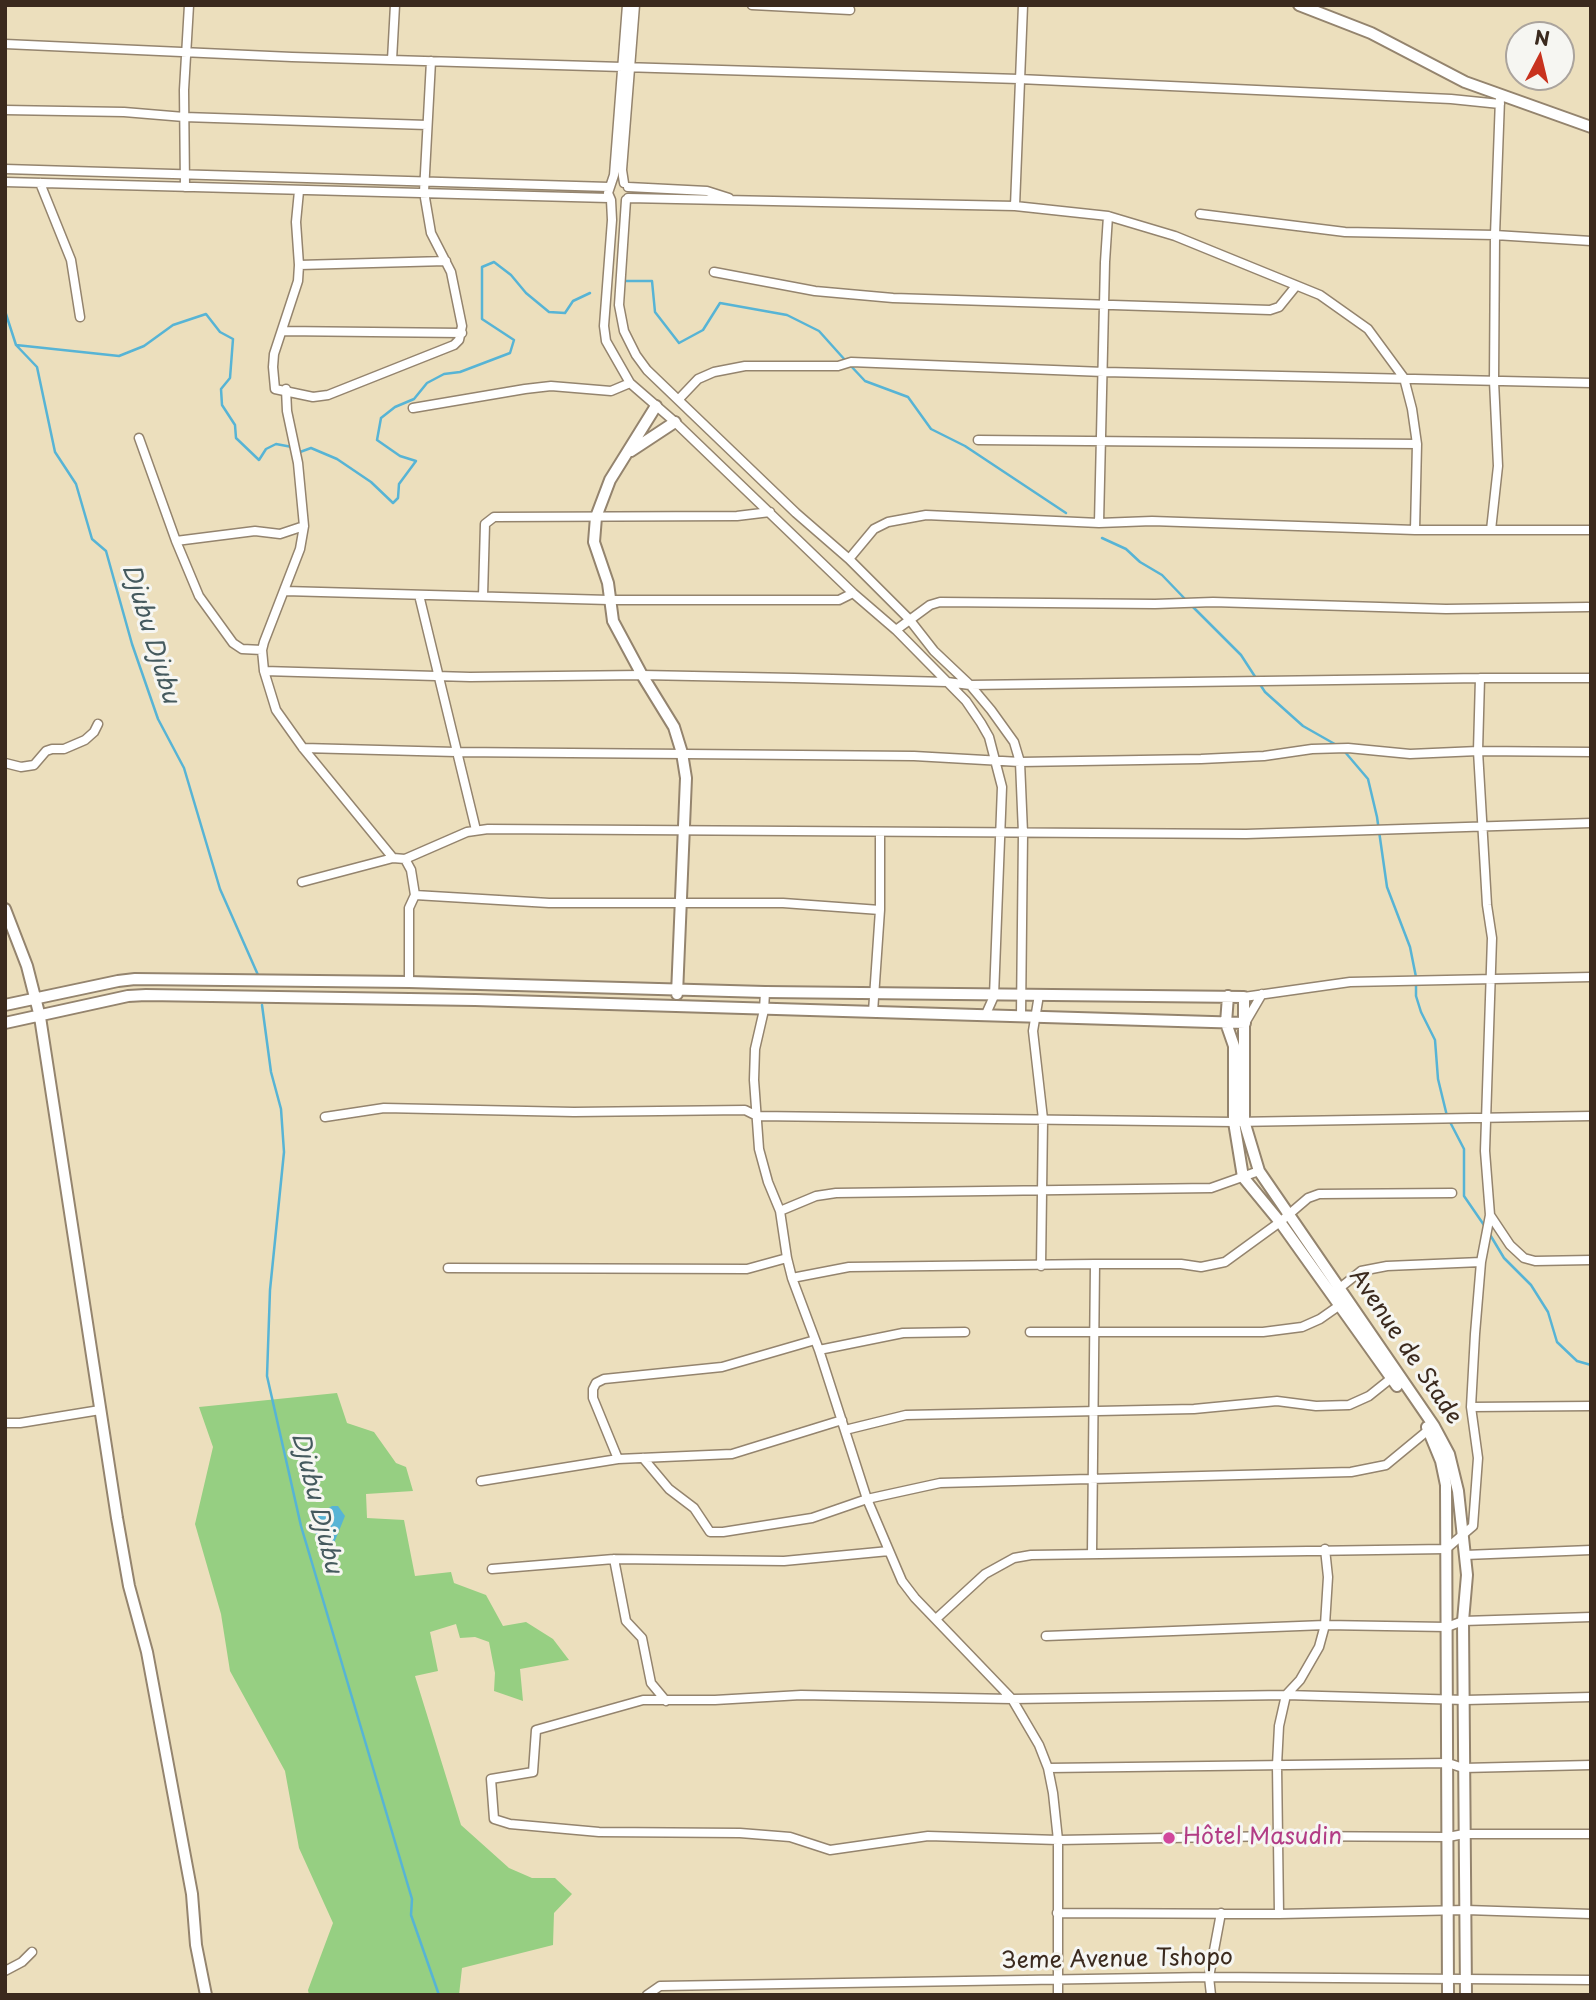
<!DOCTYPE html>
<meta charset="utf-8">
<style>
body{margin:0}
#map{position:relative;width:1596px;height:2000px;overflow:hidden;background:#ecdfbd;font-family:"Playpen Sans",sans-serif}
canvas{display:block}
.frame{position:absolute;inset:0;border:7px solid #3b2a1e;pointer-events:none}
.north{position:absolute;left:1505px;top:21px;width:70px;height:70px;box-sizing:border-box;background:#f6f6f2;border:2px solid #aba49d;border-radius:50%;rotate:7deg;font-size:19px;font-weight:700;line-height:28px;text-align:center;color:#3b2a1e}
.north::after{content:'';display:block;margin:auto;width:24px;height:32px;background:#c8321e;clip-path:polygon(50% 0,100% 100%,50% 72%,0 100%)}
</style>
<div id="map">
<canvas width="1596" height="2000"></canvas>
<div class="frame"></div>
<div class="north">N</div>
</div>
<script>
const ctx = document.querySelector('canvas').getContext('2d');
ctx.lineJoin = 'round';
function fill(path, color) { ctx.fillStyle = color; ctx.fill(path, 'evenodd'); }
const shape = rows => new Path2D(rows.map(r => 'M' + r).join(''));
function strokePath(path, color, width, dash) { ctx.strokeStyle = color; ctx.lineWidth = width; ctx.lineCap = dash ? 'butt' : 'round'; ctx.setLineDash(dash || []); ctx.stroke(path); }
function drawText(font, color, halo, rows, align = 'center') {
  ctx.font = font + ' "Playpen Sans",sans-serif'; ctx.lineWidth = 6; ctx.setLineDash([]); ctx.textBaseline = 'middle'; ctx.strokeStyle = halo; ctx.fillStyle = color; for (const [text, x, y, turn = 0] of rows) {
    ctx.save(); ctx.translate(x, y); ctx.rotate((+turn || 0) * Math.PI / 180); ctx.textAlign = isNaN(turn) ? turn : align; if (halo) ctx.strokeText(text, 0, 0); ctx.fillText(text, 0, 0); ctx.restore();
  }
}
const green = shape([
 [337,1393,347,1423,374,1432,396,1463,406,1467,413,1491,366,1494,367,1518,404,1520,415,1576,451,1572,454,1583,486,1595,503,1626,526,1622,553,1639,569,1660,520,1669,523,1701,494,1691,495,1673,489,1642,475,1637,460,1638,456,1624,430,1632,438,1671,415,1676,461,1825,509,1868,532,1878,555,1878,572,1894,554,1913,553,1945,462,1968,459,1995,309,1995,308,1990,333,1923,299,1848,285,1771,230,1671,221,1614,195,1524,213,1447,199,1407]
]);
const water = shape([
 [332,1506,338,1506,345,1516,330,1553,318,1548,317,1537,312,1525,319,1514]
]);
const stream = shape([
 [624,281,652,281,655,312,679,343,703,330,720,303,787,315,819,331,845,360],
 [5,311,16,345,37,367,55,452,76,484,92,539,106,551,132,644,158,719,184,768,220,889,258,975],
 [16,345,119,356,144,346,173,325,206,314,220,332,233,339,230,378,221,389,222,405,235,425,236,438,259,460,266,449,276,444,292,447],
 [850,365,865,381,908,397,931,429,965,446,1066,513],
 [298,450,300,452,311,448,337,459,371,482,393,503,398,498,399,484,416,461,400,456,377,440,381,418,395,407,414,399,427,383,444,374,460,372,510,353,514,340,482,319,482,267,494,262,511,275,526,293,549,312,565,313,573,301,590,293],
 [1102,538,1126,549,1140,562,1162,575,1186,600],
 [1192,606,1241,655,1265,692,1303,726,1340,747],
 [1345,752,1368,779,1377,817,1387,887,1410,947,1416,977,1416,996,1421,1012,1435,1040,1438,1079,1447,1116],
 [262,1005,271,1072,281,1109,284,1152,270,1290,267,1376,301,1526,412,1899,411,1915,439,1995],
 [1450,1122,1464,1149,1464,1196,1486,1228],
 [1489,1233,1504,1258,1531,1285,1548,1312,1557,1342,1577,1361,1591,1365]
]);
const minor = shape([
 [627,5,614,175,608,193,611,200,612,220,604,326,606,341,630,383,675,422,853,593,896,630,966,701,981,723,989,737,1002,787,994,996,986,1014],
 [752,5,850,10],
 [5,44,292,57,1019,79,1451,99,1500,104],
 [392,60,395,5],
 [5,110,124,112,184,117,427,125],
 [5,169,609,187],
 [5,182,609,198],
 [40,183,71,260,80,317],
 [624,183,622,170,635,5],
 [185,187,184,90,189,5],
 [628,187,707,191,729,198],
 [299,191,296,222,299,265,298,281,274,354,273,367,275,389,313,397,328,395,454,345,459,340,462,326,451,272,431,233,424,192,431,61],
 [628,198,1015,206,1108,216,1175,236,1320,295,1368,329,1404,378,1412,409,1417,444,1415,530],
 [626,200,619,305,624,331,636,355,647,370,796,513,849,559,909,619,934,651,970,685,991,710,1014,742,1020,762,1023,833,1021,1015],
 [1015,206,1023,5],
 [1200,214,1345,232,1495,235,1591,241],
 [299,265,446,261],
 [714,272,815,291,893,298,1270,310,1279,307,1296,286],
 [282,331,462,333],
 [286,389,287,411,298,463,304,526,300,549,264,642,262,650,264,671,276,710,303,748,393,858,405,859,411,870,415,895,409,908,409,982],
 [679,399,698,379,714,372,745,366,838,366,851,362,1104,372,1591,383],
 [413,408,525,389,551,386,611,391,630,383],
 [139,438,176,541,199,596,233,643,242,649,262,650],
 [978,440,1417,444],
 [1099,523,1105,262,1108,216],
 [1491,530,1498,466,1494,381,1495,235,1500,99],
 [176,541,255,531,280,534,304,526],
 [849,559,874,529,888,522,926,515,1099,523,1152,521,1415,530,1591,530],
 [285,591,609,600,839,600,853,593],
 [419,595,476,830],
 [483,596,485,524,494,517,737,516,770,512],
 [896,630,930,605,940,602,1155,604,1213,602,1446,609,1588,607],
 [264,671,470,677,642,675,794,678,947,682,970,685,1482,678],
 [303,748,456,752,914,756,1020,762,1201,759,1264,756,1312,749,1348,748,1410,754,1478,751,1591,752],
 [5,763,21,767,34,765,46,751,52,749,64,749,85,740,94,732,98,724],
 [405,859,467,832,488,829,1246,834,1591,823],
 [302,882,393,858],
 [415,895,549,903,783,903,880,910],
 [765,992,764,1010,755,1049,754,1080,759,1149,768,1182,780,1211,787,1258,792,1278,819,1350,867,1499,902,1581,915,1598,1012,1699,1039,1745,1048,1768,1053,1793,1058,1840,1058,1995],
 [1039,995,1033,1031,1043,1119,1041,1266],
 [1244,997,1350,982,1591,977],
 [873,1012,880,910,880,833],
 [1245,1023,1262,994],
 [325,1117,384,1108,574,1112,745,1110,757,1116,1234,1122,1591,1116],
 [780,1211,816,1196,836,1193,1211,1188,1259,1171],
 [1490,1215,1510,1245,1524,1258,1535,1261,1591,1260],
 [448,1268,747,1269,787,1258],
 [792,1278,849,1267,1095,1264,1181,1264,1201,1267,1225,1262,1280,1222,1308,1198,1319,1194,1452,1193],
 [1030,1332,1263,1332,1302,1327,1320,1319,1340,1305,1341,1287,1361,1271,1387,1266,1481,1262],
 [819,1350,903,1333,965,1332],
 [1471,1407,1591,1406],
 [5,1423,20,1423,100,1410],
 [845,1430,906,1415,1194,1409,1277,1401,1316,1406,1349,1405,1369,1396,1394,1376],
 [643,1458,669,1489,694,1508,710,1532,723,1532,812,1518,867,1499,940,1483,1351,1472,1386,1465,1432,1427],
 [618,1459,593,1398,593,1389,596,1383,604,1379,722,1367,815,1340],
 [481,1481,618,1459,732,1454,842,1420],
 [1092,1553,1095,1264],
 [1465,1555,1591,1550],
 [614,1559,626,1621,642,1638,651,1683,666,1701],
 [492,1569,614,1559,784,1561,889,1551],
 [936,1619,985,1574,1014,1558,1031,1555,1446,1549,1473,1526,1478,1458,1471,1407,1475,1334,1481,1262,1490,1215,1485,1151,1492,938,1487,905,1478,751,1480,678,1591,678],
 [1046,1636,1325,1625,1447,1627,1463,1621,1591,1617],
 [1591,1697,1465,1700,1286,1695,1012,1699,801,1695,715,1700,643,1700,536,1730,533,1772,491,1779,494,1819,510,1824,599,1832,740,1833,790,1837,830,1850,928,1836,1058,1840,1278,1836,1448,1837,1464,1834,1591,1834],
 [1048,1768,1448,1763,1463,1768,1591,1765],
 [1057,1913,1279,1914,1466,1910,1591,1914],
 [1279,1914,1277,1765,1279,1726,1286,1695,1300,1680,1319,1647,1325,1625,1328,1577,1325,1549],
 [5,1971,22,1962,32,1952],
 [647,1995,660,1986,1209,1977,1591,1980],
 [1211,1995,1209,1977,1221,1913]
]);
const tertiary = shape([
 [1299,5,1371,33,1465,82,1591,127],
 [656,406,610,480,596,517,594,542,608,583,613,621,642,675,674,727,682,753,686,778,677,994],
 [631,451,675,422],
 [5,909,27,966,40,1017,117,1518,129,1586,147,1652,192,1894,196,1945,206,1995],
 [1228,996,1226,1023,1234,1046,1234,1122,1243,1177,1280,1222,1397,1386],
 [5,1005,118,981,135,979,409,982,765,992,1244,997,1244,1121,1259,1171,1434,1426,1449,1454,1458,1491,1467,1575,1463,1621,1466,1995],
 [5,1023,128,996,146,995,475,1000,1245,1023],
 [1427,1427,1441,1461,1446,1485,1448,1995]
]);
const markers = [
 [1169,1838,7,"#d1479c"]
];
const streetNames = [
 ["Avenue de Stade",1405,1347,56],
 ["3eme Avenue Tshopo",1117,1960,-1]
];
const hotelNames = [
 ["Hôtel Masudin",1183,1838]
];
const waterNames = [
 ["Djubu Djubu",150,634,73],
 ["Djubu Djubu",316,1503,76]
];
fill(green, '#96cf82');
fill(water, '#57b4d5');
strokePath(stream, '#57b4d5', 2.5);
strokePath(minor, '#94846e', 11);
strokePath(tertiary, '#94846e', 14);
strokePath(minor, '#fff', 8);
strokePath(tertiary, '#fff', 10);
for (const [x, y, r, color] of markers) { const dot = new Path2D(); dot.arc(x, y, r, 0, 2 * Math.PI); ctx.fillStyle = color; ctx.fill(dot); strokePath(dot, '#f6f6f2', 2.5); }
drawText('23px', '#3b2a1e', '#f6f6f2', streetNames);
drawText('23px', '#b23c85', '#f6f6f2', hotelNames, 'left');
drawText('italic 24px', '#455a5e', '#f6f6f2', waterNames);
</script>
